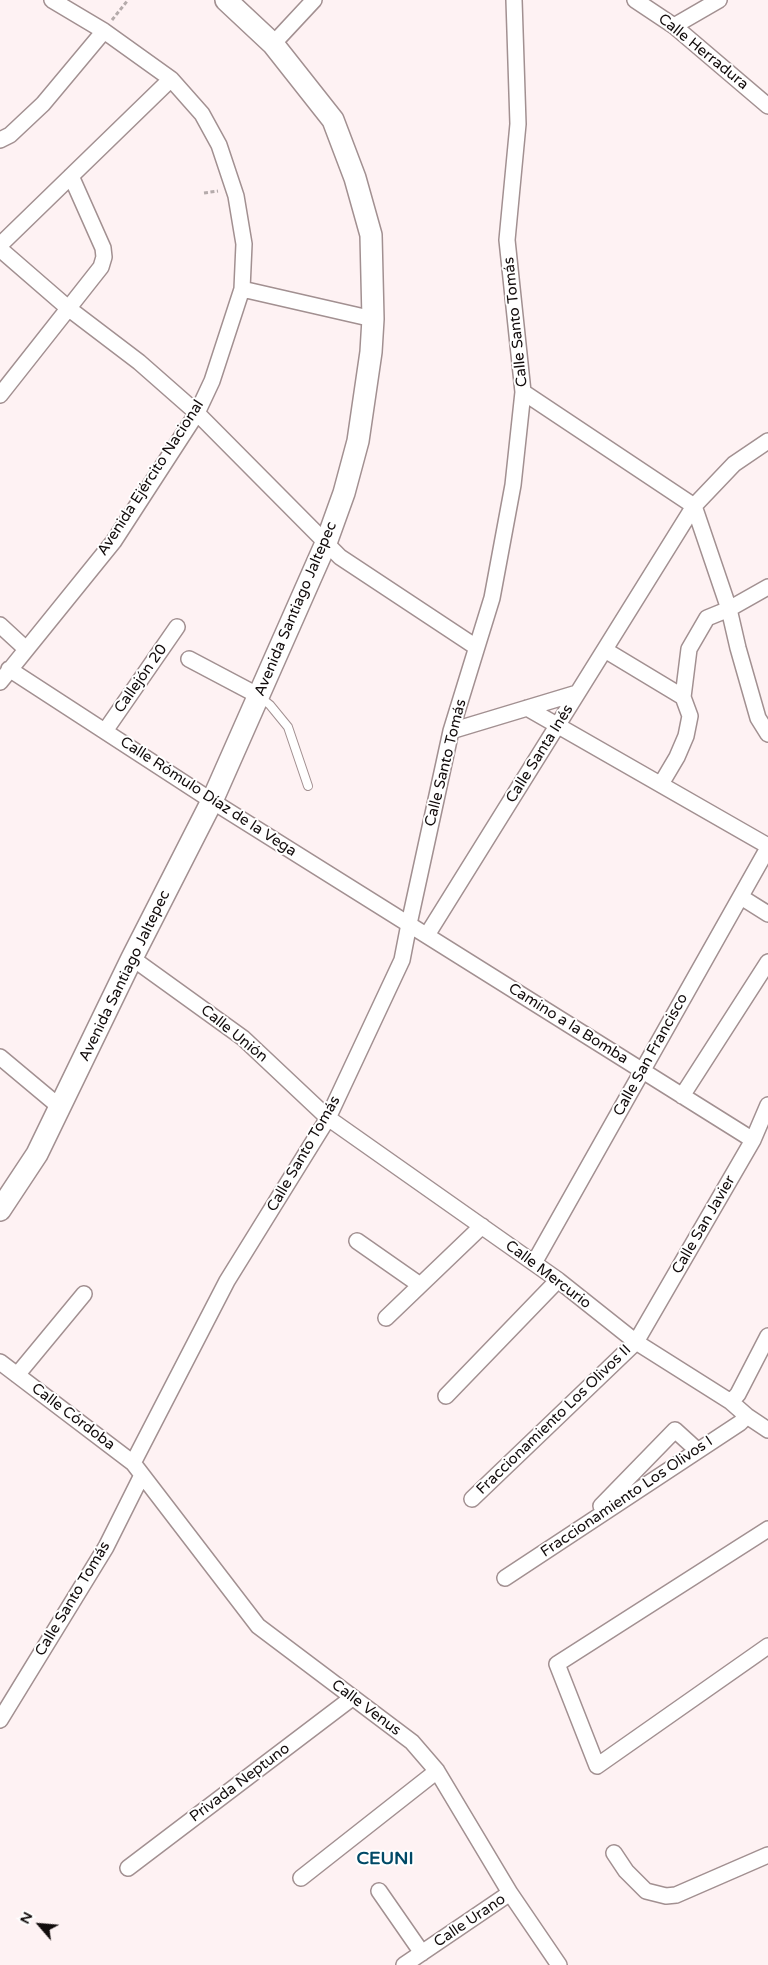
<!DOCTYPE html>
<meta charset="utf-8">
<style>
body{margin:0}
#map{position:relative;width:768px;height:1965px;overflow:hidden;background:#fef2f3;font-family:"Varela Round",sans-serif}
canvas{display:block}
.north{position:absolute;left:15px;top:1900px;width:50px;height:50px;-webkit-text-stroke:4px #fff;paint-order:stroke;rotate:297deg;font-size:14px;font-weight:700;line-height:20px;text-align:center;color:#120c0c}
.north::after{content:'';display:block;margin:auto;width:18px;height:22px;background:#120c0c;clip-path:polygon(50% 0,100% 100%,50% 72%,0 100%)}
</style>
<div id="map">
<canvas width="768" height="1965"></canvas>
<div class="north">N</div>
</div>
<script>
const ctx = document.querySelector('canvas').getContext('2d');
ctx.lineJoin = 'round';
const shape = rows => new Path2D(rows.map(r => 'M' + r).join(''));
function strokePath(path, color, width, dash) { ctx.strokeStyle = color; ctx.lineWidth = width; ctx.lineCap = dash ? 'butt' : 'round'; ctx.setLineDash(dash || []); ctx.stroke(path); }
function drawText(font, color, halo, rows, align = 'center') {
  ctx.font = font + ' "Varela Round",sans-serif'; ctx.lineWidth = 4; ctx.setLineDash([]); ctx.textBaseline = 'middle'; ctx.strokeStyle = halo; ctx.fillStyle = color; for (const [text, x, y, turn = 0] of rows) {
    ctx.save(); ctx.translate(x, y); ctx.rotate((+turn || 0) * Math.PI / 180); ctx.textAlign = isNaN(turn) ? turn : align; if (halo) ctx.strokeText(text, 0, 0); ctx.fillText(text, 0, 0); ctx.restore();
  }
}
const path = shape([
 [112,20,128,0],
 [204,193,218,191]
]);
const lane = shape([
 [260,697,270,705,288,727,308,786]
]);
const street = shape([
 [635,0,674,26,768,106],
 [674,26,719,0],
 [273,44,314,0],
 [0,140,10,135,43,104,104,31],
 [0,245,171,79],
 [0,249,68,308,139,362,197,413,340,557,476,647],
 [242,289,373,319],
 [523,392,694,506,729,609,738,648,758,718,768,734],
 [0,395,101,267,104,257,103,248,71,176],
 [0,625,26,649],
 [605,650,683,697],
 [189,659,259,696],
 [9,669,212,801,753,1140],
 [0,682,114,541,197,413,212,381,242,289,244,244,236,196,219,145,202,114,171,79,104,31,52,0],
 [527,708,768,846],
 [105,731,177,627],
 [451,731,577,693],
 [661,784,677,757,686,736,690,716,683,697,689,649,707,618,729,609,768,587],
 [741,897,768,914],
 [427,935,694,506,734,464,768,441],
 [132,958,243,1038,328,1118,558,1280,636,1342,731,1402,747,1416,768,1430],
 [0,1057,61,1108],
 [682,1096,768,962],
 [357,1241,420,1285],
 [534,1263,768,848],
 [386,1318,482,1226],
 [0,1362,133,1463,258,1626,412,1742,437,1771,510,1893,559,1965],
 [17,1375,84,1294],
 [446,1396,558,1280],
 [731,1402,738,1394,768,1336],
 [133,1463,227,1281,328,1118,402,960,409,924,451,731,492,598,513,485,523,392,507,240,518,124,514,0],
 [472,1499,636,1342,753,1140,768,1105],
 [601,1506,675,1430,697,1450],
 [768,1529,557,1664,597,1766,768,1646],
 [505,1578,740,1423,747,1416],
 [0,1720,106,1547,142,1475],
 [614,1853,626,1871,646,1891,666,1896,676,1895,768,1855],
 [128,1868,352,1698],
 [301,1878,437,1771],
 [379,1891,422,1953],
 [404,1965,510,1893]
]);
const secondary = shape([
 [0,1210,37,1154,132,958,212,801,326,543,344,493,358,441,371,352,373,319,371,235,355,178,333,120,273,44,226,0]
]);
const streetNames = [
 ["Calle Herradura",703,52,39],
 ["Calle Santo Tomás",516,322,-96],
 ["Avenida Ejército Nacional",151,478,-57],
 ["Avenida Santiago Jaltepec",296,609,-67],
 ["Callejón 20",141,679,-55],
 ["Calle Santa Inés",540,754,-58],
 ["Calle Santo Tomás",446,763,-76],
 ["Calle Rómulo Díaz de la Vega",208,797,33],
 ["Avenida Santiago Jaltepec",125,976,-64],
 ["Camino a la Bomba",568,1024,32],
 ["Calle Unión",234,1034,39],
 ["Calle San Francisco",651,1055,-61],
 ["Calle Santo Tomás",304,1154,-60],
 ["Calle San Javier",704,1225,-60],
 ["Calle Mercurio",548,1275,37],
 ["Calle Córdoba",73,1417,37],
 ["Fraccionamiento Los Olivos II",554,1420,-44],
 ["Fraccionamiento Los Olivos I",627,1497,-34],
 ["Calle Santo Tomás",73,1599,-59],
 ["Calle Venus",366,1708,37],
 ["Privada Neptuno",240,1783,-37],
 ["Calle Urano",470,1921,-34]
];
const quarterNames = [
 ["CEUNI",385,1859]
];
strokePath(lane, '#a29091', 10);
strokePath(street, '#a29091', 18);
strokePath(secondary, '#a29091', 24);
strokePath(path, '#b5abab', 3, [4, 2.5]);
strokePath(lane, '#fff', 8);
strokePath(street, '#fff', 15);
strokePath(secondary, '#fff', 21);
drawText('15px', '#120c0c', '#fff', streetNames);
drawText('bold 18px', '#004966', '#fff', quarterNames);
</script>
